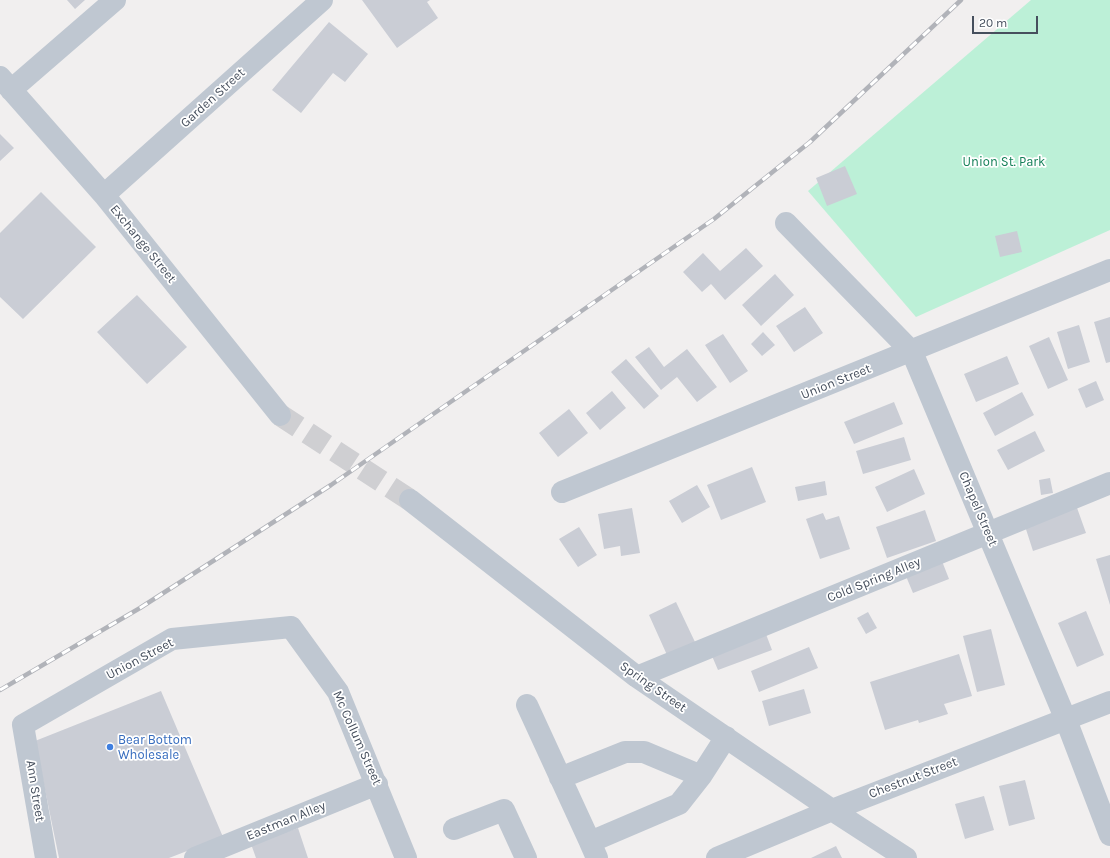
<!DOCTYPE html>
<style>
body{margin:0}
#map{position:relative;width:1110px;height:858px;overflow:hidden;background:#f1efef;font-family:Karla,sans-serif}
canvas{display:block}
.scale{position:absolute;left:972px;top:16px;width:66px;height:18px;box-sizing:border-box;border:2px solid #464f5d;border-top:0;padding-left:5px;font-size:12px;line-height:14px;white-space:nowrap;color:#464f5d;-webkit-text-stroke:3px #fff;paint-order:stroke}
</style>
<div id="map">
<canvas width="1110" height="858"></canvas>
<div class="scale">20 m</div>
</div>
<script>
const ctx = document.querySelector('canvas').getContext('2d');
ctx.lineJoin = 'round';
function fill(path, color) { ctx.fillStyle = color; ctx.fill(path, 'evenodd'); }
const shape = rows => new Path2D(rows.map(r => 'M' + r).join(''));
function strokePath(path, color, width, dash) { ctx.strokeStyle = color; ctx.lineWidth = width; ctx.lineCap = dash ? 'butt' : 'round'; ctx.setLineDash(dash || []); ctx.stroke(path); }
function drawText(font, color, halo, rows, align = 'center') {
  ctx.font = font + ' Karla,sans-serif'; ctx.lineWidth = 3.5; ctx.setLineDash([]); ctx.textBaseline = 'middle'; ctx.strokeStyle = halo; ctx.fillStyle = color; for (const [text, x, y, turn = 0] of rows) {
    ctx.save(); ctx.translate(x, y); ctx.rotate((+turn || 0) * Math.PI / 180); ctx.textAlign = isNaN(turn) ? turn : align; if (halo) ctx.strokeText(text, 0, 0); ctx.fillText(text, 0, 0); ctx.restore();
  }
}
const green = shape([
 [1031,0,1110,0,1110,230,916,317,808,191]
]);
const building = shape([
 [67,0,85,0,75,9],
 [362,0,430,0,427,2,438,18,397,48],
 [329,22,368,54,345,82,333,73,301,113,272,90],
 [0,134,14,148,0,161],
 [845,166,857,194,827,206,816,178],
 [41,192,96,247,23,319,0,297,0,233],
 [1017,231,1022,252,1000,257,995,236],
 [746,248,763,266,725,300,711,284,702,292,683,272,703,253,720,271],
 [775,274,794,295,761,326,742,305],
 [137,295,187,347,147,384,97,332],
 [805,307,823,333,794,352,776,326],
 [1110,317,1110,362,1106,363,1094,322],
 [1079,325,1090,362,1068,369,1057,332],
 [763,332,775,345,762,356,751,344],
 [723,334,748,371,730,383,705,345],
 [1049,337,1068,380,1048,389,1029,346],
 [649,347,664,367,687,349,717,387,697,402,677,377,661,390,635,357],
 [1007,356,1019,384,976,402,964,374],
 [626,359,659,396,644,409,611,372],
 [1096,381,1104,400,1086,408,1078,389],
 [612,391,626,408,600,430,586,413],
 [1022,392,1034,415,995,436,983,413],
 [894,402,903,424,854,444,844,422],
 [569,409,588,433,558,457,539,433],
 [1035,431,1045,451,1008,470,997,450],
 [904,437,911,460,863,474,856,451],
 [752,467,766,502,721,520,707,485],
 [914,469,925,494,887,512,875,487],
 [1050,478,1053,493,1041,495,1039,480],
 [825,481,827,495,798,501,795,487],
 [697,485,710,507,682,523,669,501],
 [1076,505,1086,533,1033,551,1024,523],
 [632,508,640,553,621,556,620,546,604,549,598,514],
 [925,510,936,541,887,558,876,527],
 [823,513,826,520,839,516,850,549,820,559,806,519],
 [579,527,597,555,578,567,559,539],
 [1110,555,1110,605,1096,559],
 [940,556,949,579,913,593,903,569],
 [676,602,695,642,667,655,649,615],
 [1086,611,1104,655,1077,667,1058,623],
 [868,612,877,628,866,634,857,618],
 [764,629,772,650,718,670,709,649],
 [991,629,1005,685,977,692,963,636],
 [809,647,818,668,759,692,751,671],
 [959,654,972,696,944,704,948,714,919,723,918,720,885,730,870,682],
 [804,689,811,713,769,726,762,701],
 [161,691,223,837,169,858,59,858,35,741],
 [1025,780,1035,819,1009,826,999,786],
 [984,796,994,830,965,839,955,804],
 [298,828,308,858,256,858,251,844],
 [836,846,842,858,811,858]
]);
const minorTunnel = shape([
 [280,415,410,500]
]);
const minor = shape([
 [0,77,104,195,280,415],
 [11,90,115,0],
 [104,195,322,0],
 [786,223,912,352,1066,720,1110,835],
 [562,492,1110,270],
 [410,500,637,677,832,810,906,858],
 [637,677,1110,483],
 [527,705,590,842],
 [560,778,625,752,644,752,701,776],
 [454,829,504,810,526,858],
 [46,858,23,725,172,639,291,627,338,692,406,858],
 [195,858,377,784],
 [597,858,590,842,679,804,701,776,726,737],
 [717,858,832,810,1110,702]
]);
const rail = shape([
 [0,690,140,608,331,485,714,219,810,142,961,0]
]);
const markers = [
 [110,747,4,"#3f7fe0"]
];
const streetNames = [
 ["Garden Street",213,98,-42],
 ["Exchange Street",143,244,51],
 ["Union Street",836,382,-22],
 ["Chapel Street",978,509,67],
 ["Cold Spring Alley",874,580,-22],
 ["Union Street",140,659,-28],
 ["Spring Street",653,687,35],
 ["Mc Collum Street",357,738,66],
 ["Chestnut Street",913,778,-21],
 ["Ann Street",35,791,81],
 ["Eastman Alley",286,821,-22]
];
const parkNames = [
 ["Union St. Park",1004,162]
];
const shopNames = [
 ["Bear Bottom",118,740],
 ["Wholesale",118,755]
];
fill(green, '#bcf0d7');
fill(building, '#cacdd5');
strokePath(minorTunnel, '#cfcfd2', 22, [22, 11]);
strokePath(minor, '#bfc7d1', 22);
strokePath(rail, '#b1b3b9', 4.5);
strokePath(rail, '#fff', 3, [9]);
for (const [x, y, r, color] of markers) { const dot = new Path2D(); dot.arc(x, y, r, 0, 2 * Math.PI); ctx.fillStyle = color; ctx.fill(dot); strokePath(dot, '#fff', 1.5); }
drawText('13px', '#464f5d', '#fff', streetNames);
drawText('13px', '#158059', '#fff', parkNames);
drawText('13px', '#366cbe', '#fff', shopNames, 'left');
</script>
